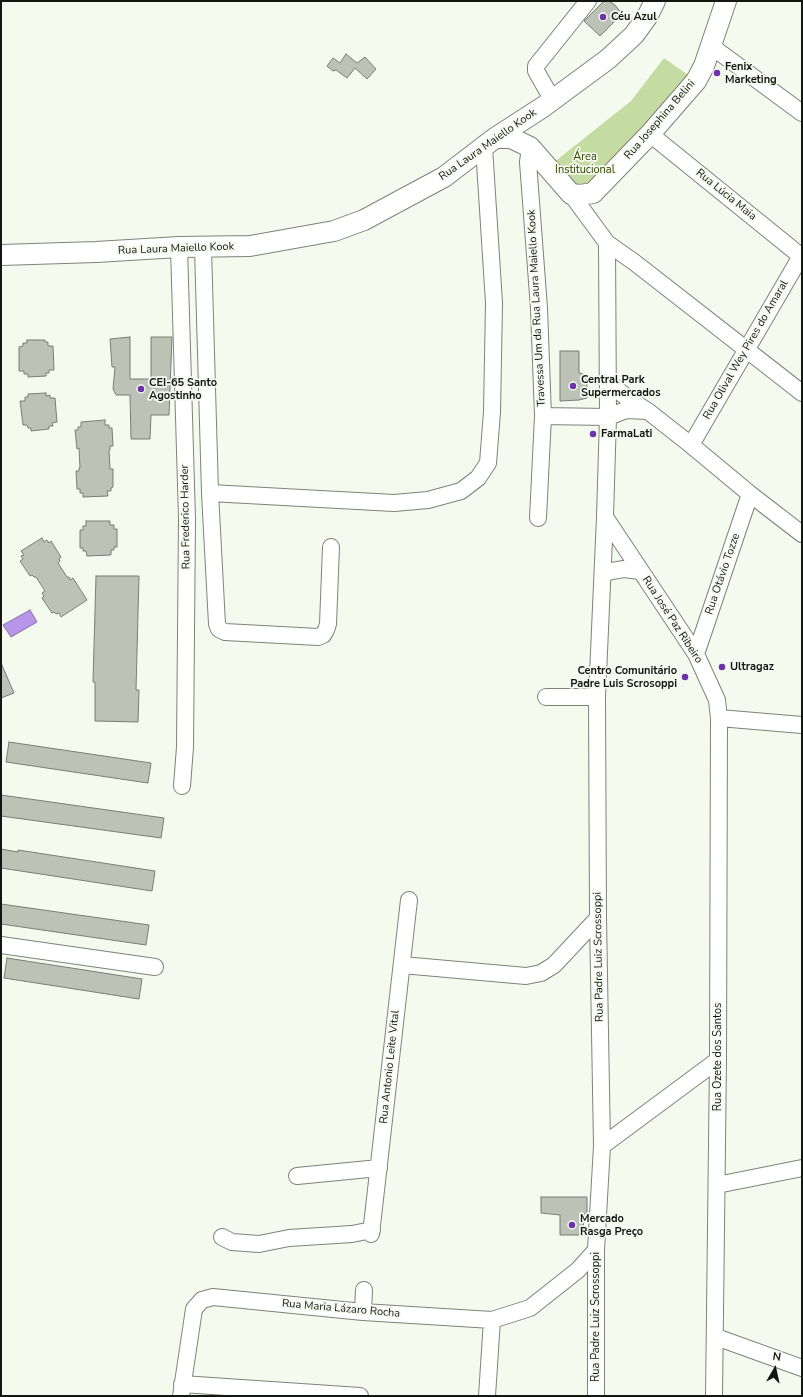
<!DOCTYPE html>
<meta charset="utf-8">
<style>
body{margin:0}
#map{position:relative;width:803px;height:1397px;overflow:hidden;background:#f5faef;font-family:"Nunito Sans",sans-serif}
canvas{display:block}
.frame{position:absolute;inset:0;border:2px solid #141612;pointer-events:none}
.north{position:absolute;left:755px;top:1349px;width:40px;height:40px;-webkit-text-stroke:3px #f5faef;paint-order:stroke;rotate:9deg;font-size:11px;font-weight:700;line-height:16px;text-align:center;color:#141612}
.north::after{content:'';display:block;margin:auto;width:14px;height:18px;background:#141612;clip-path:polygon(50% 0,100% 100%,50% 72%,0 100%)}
</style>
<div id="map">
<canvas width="803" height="1397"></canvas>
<div class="frame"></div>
<div class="north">N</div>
</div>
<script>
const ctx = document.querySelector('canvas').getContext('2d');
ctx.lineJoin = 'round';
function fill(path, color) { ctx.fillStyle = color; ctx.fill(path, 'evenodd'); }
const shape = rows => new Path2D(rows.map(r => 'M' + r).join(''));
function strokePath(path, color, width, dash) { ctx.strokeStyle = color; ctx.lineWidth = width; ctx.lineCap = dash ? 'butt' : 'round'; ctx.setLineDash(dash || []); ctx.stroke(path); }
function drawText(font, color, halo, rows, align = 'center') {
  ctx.font = font + ' "Nunito Sans",sans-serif'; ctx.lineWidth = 3.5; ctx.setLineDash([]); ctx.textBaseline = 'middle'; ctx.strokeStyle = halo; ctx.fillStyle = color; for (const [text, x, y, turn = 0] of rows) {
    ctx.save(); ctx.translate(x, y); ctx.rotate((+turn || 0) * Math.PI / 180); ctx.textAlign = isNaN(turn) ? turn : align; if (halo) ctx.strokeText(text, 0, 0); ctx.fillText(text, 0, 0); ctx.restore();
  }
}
const green = shape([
 [664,58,691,77,597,180,574,189,553,163,631,101]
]);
const water = shape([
 [30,610,37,622,11,637,3,625,30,610]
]);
const building = shape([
 [604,1,609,1,615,5,622,14,600,36,584,21,604,1],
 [346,54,357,63,365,57,376,69,367,79,355,68,347,78,336,70,333,71,327,66,333,58,340,63,346,54],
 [130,337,130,379,151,379,151,337,172,337,169,415,151,415,150,439,131,439,130,395,116,395,113,389,115,367,112,367,110,339,130,337],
 [27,340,45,340,45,342,48,342,48,346,53,346,54,370,49,370,49,373,46,373,46,376,28,377,28,374,24,374,24,371,19,371,19,347,23,346,23,343,27,343,27,340],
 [560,351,579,351,579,373,587,375,587,398,579,400,560,401,560,351],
 [46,393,46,396,50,395,50,398,55,398,57,422,52,423,53,426,49,426,49,429,31,431,31,428,28,428,27,425,23,425,20,401,25,401,25,397,28,397,28,394,46,393],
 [105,420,105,425,109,425,109,428,112,428,113,446,110,446,110,450,109,450,110,469,113,469,113,487,111,488,111,491,107,491,108,496,83,497,83,493,80,493,80,489,77,489,76,471,79,471,79,468,80,468,79,448,77,449,75,430,78,430,78,427,81,427,81,422,105,420],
 [86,521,110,521,110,525,114,525,114,529,117,529,117,547,114,547,114,550,111,550,111,555,87,556,86,551,83,551,83,548,80,548,80,530,83,530,83,526,86,526,86,521],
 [42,538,44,542,47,540,49,543,51,541,61,557,59,558,60,561,58,563,67,577,69,577,70,580,73,578,87,600,61,617,59,613,56,614,54,612,52,613,42,598,44,596,42,593,45,591,36,577,34,577,32,575,30,576,20,561,23,559,21,556,24,555,21,551,42,538],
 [96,576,139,576,136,690,139,690,138,722,95,721,95,682,93,682,96,576],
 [1,663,14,693,1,698,1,663],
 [9,742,151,763,148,783,6,762,9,742],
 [1,795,164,818,161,838,1,816,1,795],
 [1,849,18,852,18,850,155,871,152,891,1,868,1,849],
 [1,904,149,925,146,945,1,924,1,904],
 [7,958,142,979,139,999,4,978,7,958],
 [541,1197,587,1197,587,1213,583,1215,584,1235,560,1235,560,1215,541,1213,541,1197]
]);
const minor = shape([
 [711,46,802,113],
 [552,99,536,71,536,66,588,1],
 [650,134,802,257],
 [530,147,528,162,539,308,543,416,538,518],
 [571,194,607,243,634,262,802,393],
 [179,247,187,519,185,747,182,786],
 [203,248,210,493,217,624,219,629,225,632,318,637,323,635,326,630,328,624,331,547],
 [608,382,626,397,649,412,691,445,750,494,802,534],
 [543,416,608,417,626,410,647,411],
 [691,445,801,256],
 [210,493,394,503,428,500,461,491,478,478,488,463,492,412,494,303,484,147],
 [605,517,696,654,717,700,719,718,718,1060,714,1396],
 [603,574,612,571,624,569,640,571],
 [696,654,750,494],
 [546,697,597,697],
 [719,718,802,725],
 [1,945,155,967],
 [402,965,526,976,541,973,554,965,598,918],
 [602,1146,718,1060],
 [297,1176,379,1168],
 [717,1185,802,1168],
 [371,1234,409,900],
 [222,1237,232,1242,259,1244,289,1238,352,1234,372,1230],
 [363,1312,364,1290],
 [716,1337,802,1368],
 [182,1384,360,1396],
 [181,1396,194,1309,202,1300,213,1297,363,1312,492,1320,530,1308,578,1270,596,1250],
 [487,1396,492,1320],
 [596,1396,596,1250,602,1146,598,918,597,697,605,517,608,417,607,243]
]);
const major = shape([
 [495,138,511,138,530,147,571,194,580,195,593,193,650,134,696,81,704,66,726,1],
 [1,255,96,252,179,247,250,246,334,231,364,220,444,177,495,138,543,107,608,59,634,35,647,17,655,1]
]);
const markers = [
 [603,17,4,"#6e33a9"],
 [717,73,4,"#6e33a9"],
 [573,386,4,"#6e33a9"],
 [141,389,4,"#6e33a9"],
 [593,434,4,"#6e33a9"],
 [722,667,4,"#6e33a9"],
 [685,677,4,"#6e33a9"],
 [572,1225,4,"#6e33a9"]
];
const poiNames = [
 ["Céu Azul",611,17],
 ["Fenix",725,67],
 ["Marketing",725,80],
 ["Central Park",581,380],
 ["Supermercados",581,393],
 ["CEI-65 Santo",149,383],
 ["Agostinho",149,396],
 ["FarmaLati",601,434],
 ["Ultragaz",730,667],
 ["Centro Comunitário",677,671,"right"],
 ["Padre Luis Scrosoppi",677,684,"right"],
 ["Mercado",580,1219],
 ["Rasga Preço",580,1232]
];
const streetNames = [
 ["Rua Josephina Belini",660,120,-49],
 ["Rua Laura Maiello Kook",488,145,-35],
 ["Rua Lúcia Maia",726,195,39],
 ["Rua Laura Maiello Kook",176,249,-2],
 ["Travessa Um da Rua Laura Maiello Kook",537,308,-93],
 ["Rua Olival Wey Pires do Amaral",746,350,-60],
 ["Rua Frederico Harder",186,517,-91],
 ["Rua Otávio Tozze",723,574,-71],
 ["Rua José Paz Ribeiro",672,620,57],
 ["Rua Padre Luiz Scrossoppi",599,957,-91],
 ["Rua Ozete dos Santos",718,1057,-90],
 ["Rua Antonio Leite Vital",390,1067,-84],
 ["Rua Maria Lázaro Rocha",341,1309,5],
 ["Rua Padre Luiz Scrossoppi",596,1317,-90]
];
const parkNames = [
 ["Área",585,157],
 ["Institucional",585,170]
];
fill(green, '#c4dba1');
fill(water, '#b796e7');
strokePath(water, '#8670a7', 1);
fill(building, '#bdc2b7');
strokePath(building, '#797d73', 1);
strokePath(minor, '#7e8379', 18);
strokePath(major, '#7e8379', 22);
strokePath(minor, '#fff', 16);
strokePath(major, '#fff', 20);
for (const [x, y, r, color] of markers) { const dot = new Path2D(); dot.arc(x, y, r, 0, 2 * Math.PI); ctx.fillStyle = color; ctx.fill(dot); strokePath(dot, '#f5faef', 1.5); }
drawText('bold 11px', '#141612', '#f5faef', poiNames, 'left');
drawText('11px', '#141612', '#f5faef', streetNames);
drawText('11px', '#314400', '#f5faef', parkNames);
</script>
